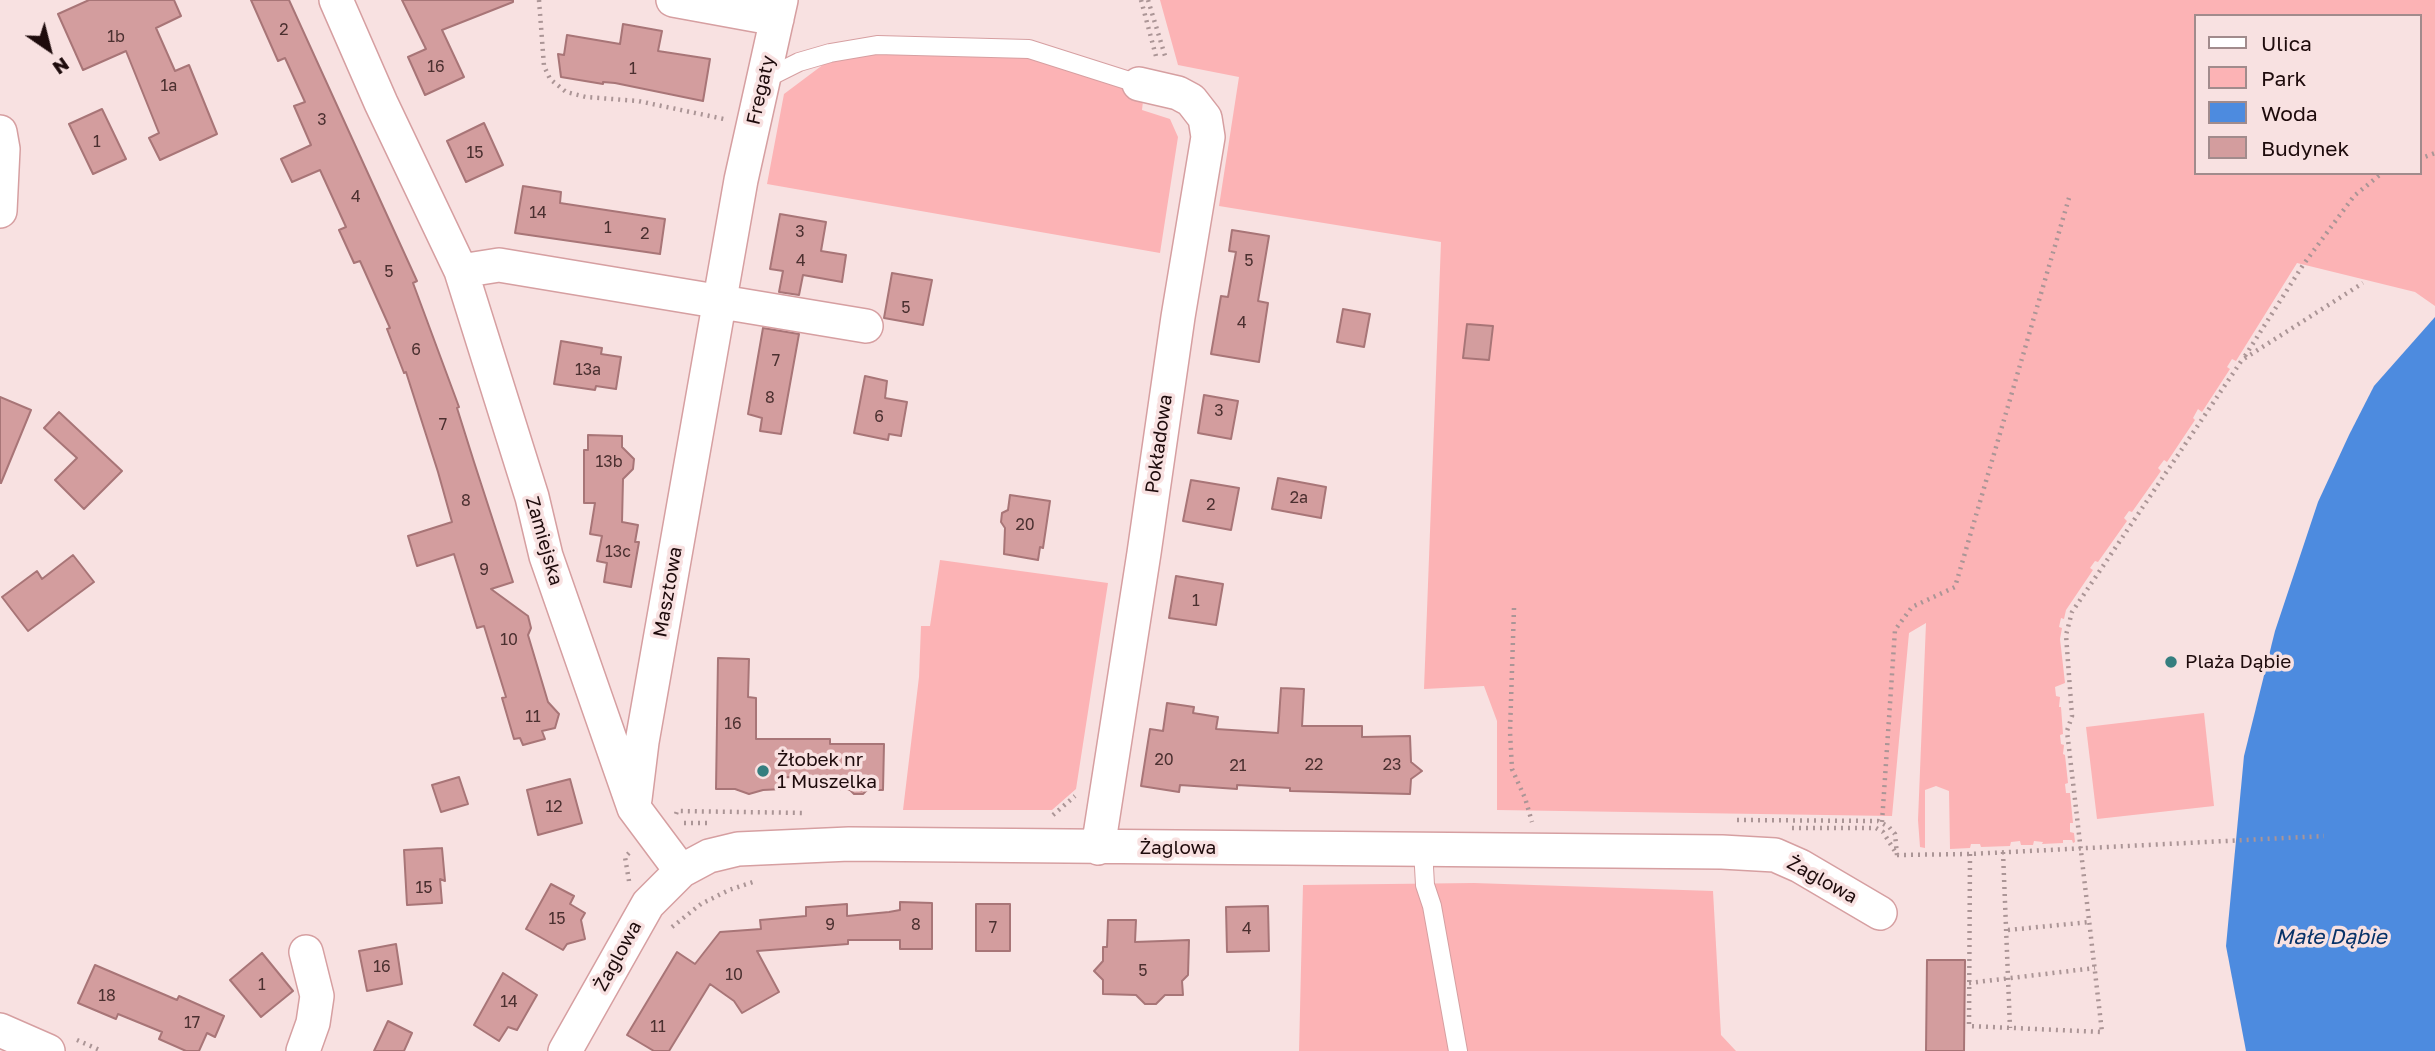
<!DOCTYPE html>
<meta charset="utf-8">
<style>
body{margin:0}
#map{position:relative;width:2435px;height:1051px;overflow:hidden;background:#f8e1e1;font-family:"Golos Text",sans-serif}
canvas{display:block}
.legend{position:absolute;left:2194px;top:14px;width:228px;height:161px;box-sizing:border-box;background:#f8e1e1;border:2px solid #a18b8c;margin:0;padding:9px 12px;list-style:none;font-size:21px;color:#1e0b0c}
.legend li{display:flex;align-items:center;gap:14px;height:35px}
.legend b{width:35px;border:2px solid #a18b8c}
.north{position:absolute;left:14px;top:14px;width:70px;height:70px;-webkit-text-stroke:5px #f8e1e1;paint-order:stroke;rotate:145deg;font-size:19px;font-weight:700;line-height:28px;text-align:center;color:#1e0b0c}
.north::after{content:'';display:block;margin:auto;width:24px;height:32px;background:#1e0b0c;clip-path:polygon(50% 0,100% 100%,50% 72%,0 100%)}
</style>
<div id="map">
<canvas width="2435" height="1051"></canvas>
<ul class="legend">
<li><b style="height:9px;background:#fff"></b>Ulica</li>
<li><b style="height:19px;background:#fcb3b5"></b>Park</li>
<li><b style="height:19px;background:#4d8bdf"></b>Woda</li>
<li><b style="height:19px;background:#d39d9e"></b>Budynek</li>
</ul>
<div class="north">N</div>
</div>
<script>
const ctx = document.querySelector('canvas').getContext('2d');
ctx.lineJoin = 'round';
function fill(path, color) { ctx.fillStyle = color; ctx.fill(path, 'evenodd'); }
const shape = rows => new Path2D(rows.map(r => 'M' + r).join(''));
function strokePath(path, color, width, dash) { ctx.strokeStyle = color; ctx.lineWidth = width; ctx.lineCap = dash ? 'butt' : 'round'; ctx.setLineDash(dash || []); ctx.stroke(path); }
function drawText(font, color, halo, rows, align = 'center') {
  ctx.font = font + ' "Golos Text",sans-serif'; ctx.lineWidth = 7; ctx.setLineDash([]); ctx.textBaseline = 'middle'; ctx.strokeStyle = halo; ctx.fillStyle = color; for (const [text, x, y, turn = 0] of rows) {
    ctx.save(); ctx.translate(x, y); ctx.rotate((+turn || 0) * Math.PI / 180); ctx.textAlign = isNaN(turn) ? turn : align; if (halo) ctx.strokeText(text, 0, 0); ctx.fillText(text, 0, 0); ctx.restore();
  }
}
const green = shape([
 [1160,0,2435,0,2435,306,2415,292,2297,263,2236,361,2232,359,2227,367,2230,369,2202,412,2198,409,2193,418,2195,420,2167,462,2164,460,2158,468,2161,471,2132,512,2129,511,2124,518,2127,521,2098,562,2095,561,2090,568,2093,570,2066,610,2064,619,2061,618,2059,627,2062,628,2060,639,2065,683,2055,687,2056,696,2060,697,2059,707,2061,707,2063,734,2060,735,2061,744,2064,745,2063,754,2065,755,2068,783,2065,784,2066,793,2070,793,2073,823,2070,823,2070,832,2074,833,2075,842,2073,843,2072,840,2063,840,2063,843,2042,844,2043,842,2034,841,2033,845,2021,845,2020,841,2011,842,2010,846,1981,847,1980,844,1971,844,1970,848,1950,849,1949,791,1936,786,1925,790,1925,848,1920,847,1918,820,1926,623,1909,633,1892,816,1497,810,1497,721,1484,686,1424,689,1441,242,1219,206,1239,77,1178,65],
 [2195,16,2419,16,2419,173,2195,173],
 [877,51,1030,56,1144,92,1142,110,1170,119,1178,137,1160,253,767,184,784,94,832,58],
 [940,560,1108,583,1076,789,1052,810,903,810,919,677,921,626,930,626],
 [2204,713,2214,806,2097,819,2086,727],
 [1474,883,1713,891,1721,1035,1736,1051,1299,1051,1303,885]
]);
const water = shape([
 [2435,317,2435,1051,2246,1051,2226,946,2244,756,2275,631,2318,502,2349,435,2374,386]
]);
const building = shape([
 [89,0,174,0,181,16,156,28,175,71,189,65,217,134,160,160,149,138,159,133,126,51,83,70,58,14,89,0],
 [251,0,289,0,417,281,413,283,459,407,457,408,474,462,513,582,491,589,528,616,531,628,528,635,548,702,559,714,555,728,542,731,545,739,523,745,520,738,514,739,502,698,506,697,484,626,477,628,454,554,417,566,408,536,452,522,438,472,406,372,404,373,387,329,390,328,360,261,354,263,339,230,346,227,320,170,292,182,281,159,311,145,294,106,305,102,285,58,278,61,251,0],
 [402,0,513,0,513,2,442,30,464,77,425,95,408,57,426,49,402,0],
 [623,24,662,31,658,51,710,59,703,101,615,83,603,82,603,84,561,77,558,54,564,55,567,35,620,44,623,24],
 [102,109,126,159,93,174,69,124,102,109],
 [484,123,503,165,466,182,447,141,484,123],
 [523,186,561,192,560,203,665,219,660,254,515,233,523,186],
 [780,214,826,222,821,251,846,255,842,282,803,275,799,295,779,292,783,271,770,269,780,214],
 [1232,230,1269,236,1258,301,1268,303,1259,362,1211,354,1221,296,1228,297,1236,252,1229,251,1232,230],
 [892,273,932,280,923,325,884,318,892,273],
 [1343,309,1370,314,1364,347,1337,342,1343,309],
 [1467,324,1493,326,1489,360,1463,358,1467,324],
 [763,328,799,334,781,434,760,431,762,418,748,414,763,328],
 [561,341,602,348,601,354,621,357,616,389,596,386,595,390,554,384,561,341],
 [865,376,887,381,885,398,907,402,901,436,889,434,888,440,854,433,865,376],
 [1204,395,1238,401,1231,439,1198,433,1204,395],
 [0,397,31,410,1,483,0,483,0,397],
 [59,412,122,471,84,509,55,480,77,458,44,428,59,412],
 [588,435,622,436,622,447,634,459,633,469,623,479,622,522,638,525,635,542,639,542,631,587,604,582,607,563,597,561,602,536,590,534,595,503,584,503,584,450,588,450,588,435],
 [1278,478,1326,487,1321,518,1272,509,1278,478],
 [1191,480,1239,488,1231,530,1183,521,1191,480],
 [1010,495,1050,501,1043,548,1040,547,1038,560,1004,554,1005,528,1001,522,1002,513,1008,510,1010,495],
 [73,555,94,582,28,631,2,597,37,571,42,579,73,555],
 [1176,576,1223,584,1216,625,1169,618,1176,576],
 [718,658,749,659,748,697,756,698,756,739,830,739,830,744,884,744,883,790,867,790,863,794,854,794,850,790,828,790,828,778,783,777,783,789,763,790,749,794,735,789,716,789,718,658],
 [1281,688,1304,689,1302,726,1362,726,1362,737,1410,736,1411,762,1422,771,1411,779,1410,794,1290,791,1290,788,1237,785,1237,789,1180,785,1179,792,1141,786,1150,729,1163,731,1167,703,1194,707,1193,713,1218,717,1216,729,1278,733,1281,688],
 [459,777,468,804,441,812,432,785,459,777],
 [570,779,582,823,538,835,527,790,570,779],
 [442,848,445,881,440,879,442,903,407,905,404,850,442,848],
 [551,884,574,896,570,904,585,913,581,920,585,939,567,944,563,950,526,929,551,884],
 [900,902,932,903,932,949,900,949,900,940,848,940,848,944,757,951,779,992,742,1013,734,1001,710,984,669,1051,654,1051,627,1035,677,952,695,964,720,932,761,929,760,920,806,916,806,907,808,907,847,904,847,916,889,912,900,910,900,902],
 [976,904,1010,904,1010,951,976,951,976,904],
 [1268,906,1269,951,1227,952,1226,907,1268,906],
 [1108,920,1136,920,1135,942,1189,940,1188,975,1182,981,1183,995,1165,995,1156,1004,1145,1004,1136,995,1103,994,1103,980,1094,971,1103,961,1103,947,1107,947,1108,920],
 [396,944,402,984,367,991,359,951,396,944],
 [262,953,293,991,261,1017,230,980,262,953],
 [1927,960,1965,960,1964,1051,1926,1051,1927,960],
 [95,965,177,1000,179,996,224,1016,215,1037,207,1033,199,1051,186,1051,159,1039,162,1032,118,1014,116,1019,78,1003,95,965],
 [503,973,537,995,517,1030,508,1027,499,1041,474,1025,503,973],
 [388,1021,412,1033,404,1051,374,1051,388,1021]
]);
const path = shape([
 [539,0,544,66,550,79,566,92,586,97,638,101,724,119],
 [1141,0,1157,60],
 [1148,0,1166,59],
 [2419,159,2435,153],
 [2245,356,2303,265,2354,196,2382,173],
 [1514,608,1510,732,1512,769,1525,798,1532,822],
 [676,814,677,811,806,813],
 [1053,815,1075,796],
 [1737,820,1878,821,1889,827,1895,834,1897,855],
 [1882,822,1895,630,1912,607,1955,587,2069,198],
 [684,823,710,823],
 [1792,828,1876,828,1883,832,1896,853],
 [2003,852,2010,1028],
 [629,853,625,857,629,881],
 [1970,854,1969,1026,2102,1032,2067,731,2072,716,2066,635,2072,612,2242,360,2363,283],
 [1897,855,1970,854,2324,836],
 [672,927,701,904,729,890,756,881],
 [2008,930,2090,922],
 [1969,983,2095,968],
 [77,1040,102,1051]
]);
const lane = shape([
 [763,80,799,62,830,53,877,45,1029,49,1139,84],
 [1423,849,1425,885,1432,906,1458,1051]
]);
const street = shape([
 [336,0,381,103,461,271,532,497,546,556,634,808,681,871],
 [673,0,777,19],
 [0,132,3,149,0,211],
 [461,271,499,265,866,326],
 [635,799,642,742,741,180,781,0],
 [1098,848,1144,553,1178,317,1208,137,1205,118,1191,100,1178,93,1139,84],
 [0,1030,48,1051],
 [303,1051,313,1023,317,996,306,952],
 [565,1051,648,904,681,871,709,856,738,849,849,844,1722,852,1775,855,1800,866,1880,913]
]);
const markers = [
 [2171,662,7,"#357e7f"],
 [763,771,7,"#357e7f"]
];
const numberNames = [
 ["2",284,30],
 ["1b",116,37],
 ["16",436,67],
 ["1",633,69],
 ["1a",169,86],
 ["3",322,120],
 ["1",97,142],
 ["15",475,153],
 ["4",356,197],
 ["14",538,213],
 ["1",608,228],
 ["3",800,232],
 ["2",645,234],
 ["4",801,261],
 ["5",1249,261],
 ["5",389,272],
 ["5",906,308],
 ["4",1242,323],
 ["6",416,350],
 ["7",776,361],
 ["13a",588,370],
 ["8",770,398],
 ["3",1219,411],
 ["6",879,417],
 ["7",443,425],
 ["13b",609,462],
 ["2a",1299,498],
 ["8",466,501],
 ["2",1211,505],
 ["20",1025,525],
 ["13c",618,552],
 ["9",484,570],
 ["1",1196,601],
 ["10",509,640],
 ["11",533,717],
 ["16",733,724],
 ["20",1164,760],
 ["22",1314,765],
 ["23",1392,765],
 ["21",1238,766],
 ["12",554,807],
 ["15",424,888],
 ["15",557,919],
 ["9",830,925],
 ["8",916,925],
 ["7",993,928],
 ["4",1247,929],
 ["16",382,967],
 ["5",1143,971],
 ["10",734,975],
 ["1",262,985],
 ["18",107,996],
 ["14",509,1002],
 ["17",192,1023],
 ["11",658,1027]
];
const streetNames = [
 ["Fregaty",761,90,-77],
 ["Pokładowa",1159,444,-82],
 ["Zamiejska",544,541,74],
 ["Masztowa",668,592,-80],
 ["Żaglowa",1178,848],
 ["Żaglowa",1822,880,29],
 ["Żaglowa",618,956,-61]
];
const poiNames = [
 ["Plaża Dąbie",2185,662],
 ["Żłobek nr",777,760],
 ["1 Muszelka",777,782]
];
const waterNames = [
 ["Małe Dąbie",2331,937]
];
fill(green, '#fcb3b5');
fill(water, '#4d8bdf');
fill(building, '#d39d9e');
strokePath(building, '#a87577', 2);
strokePath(lane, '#d69fa1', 20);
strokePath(street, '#d69fa1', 36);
strokePath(path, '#ab9596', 4.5, [2, 5]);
strokePath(lane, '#fff', 18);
strokePath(street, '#fff', 33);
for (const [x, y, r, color] of markers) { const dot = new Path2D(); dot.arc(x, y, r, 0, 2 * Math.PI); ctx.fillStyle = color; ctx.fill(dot); strokePath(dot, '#f8e1e1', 2.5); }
drawText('16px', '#4b3030', null, numberNames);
drawText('19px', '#1e0b0c', '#f8e1e1', streetNames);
drawText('19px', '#1e0b0c', '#f8e1e1', poiNames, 'left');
drawText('italic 21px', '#073268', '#f8e1e1', waterNames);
</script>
